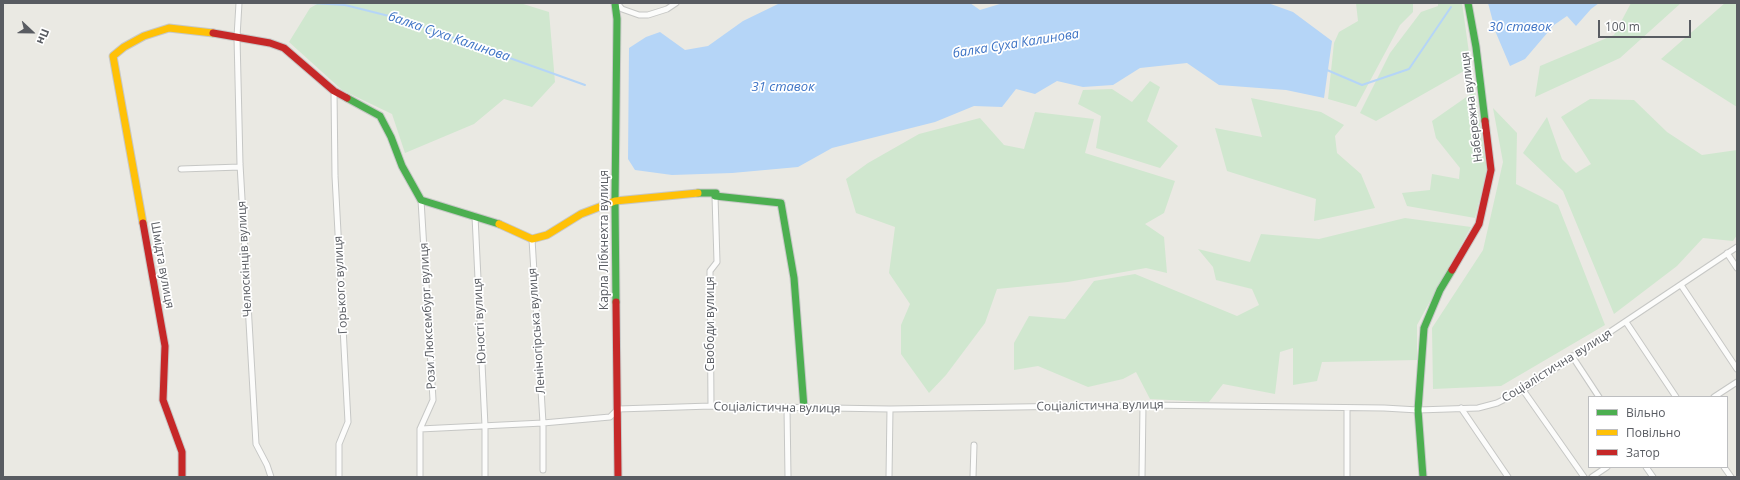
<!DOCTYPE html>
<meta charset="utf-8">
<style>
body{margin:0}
#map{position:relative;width:1740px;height:480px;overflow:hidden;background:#eae9e3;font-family:"Open Sans",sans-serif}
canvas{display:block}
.frame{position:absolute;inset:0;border:4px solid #595c62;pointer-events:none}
.legend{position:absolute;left:1588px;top:396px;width:140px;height:72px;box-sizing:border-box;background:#fff;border:1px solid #bdbec0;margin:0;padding:5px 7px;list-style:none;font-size:12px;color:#595c62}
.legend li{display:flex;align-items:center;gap:8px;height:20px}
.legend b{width:20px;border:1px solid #bdbec0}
.north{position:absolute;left:12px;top:12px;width:40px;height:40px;-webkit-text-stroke:3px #fff;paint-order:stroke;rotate:112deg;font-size:11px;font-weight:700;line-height:16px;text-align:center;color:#595c62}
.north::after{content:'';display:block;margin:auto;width:14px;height:18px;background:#595c62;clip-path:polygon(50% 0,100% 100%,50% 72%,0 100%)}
.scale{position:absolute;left:1598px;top:20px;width:93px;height:18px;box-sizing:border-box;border:2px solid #595c62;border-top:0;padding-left:5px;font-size:12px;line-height:14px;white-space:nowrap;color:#595c62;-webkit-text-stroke:3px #fff;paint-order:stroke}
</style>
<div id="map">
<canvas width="1740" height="480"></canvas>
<div class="frame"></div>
<ul class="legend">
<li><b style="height:5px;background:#4caf50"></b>Вільно</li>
<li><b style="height:5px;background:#ffc107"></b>Повільно</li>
<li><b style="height:5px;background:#c62828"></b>Затор</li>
</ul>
<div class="north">Пн</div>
<div class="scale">100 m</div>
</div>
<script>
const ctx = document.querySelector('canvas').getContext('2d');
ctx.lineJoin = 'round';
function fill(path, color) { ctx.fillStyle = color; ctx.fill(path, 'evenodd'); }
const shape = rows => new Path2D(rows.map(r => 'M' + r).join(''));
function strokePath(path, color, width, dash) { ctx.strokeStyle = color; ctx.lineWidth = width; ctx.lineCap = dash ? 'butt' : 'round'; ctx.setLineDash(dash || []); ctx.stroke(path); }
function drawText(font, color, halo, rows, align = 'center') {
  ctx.font = font + ' "Open Sans",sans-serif'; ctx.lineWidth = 3.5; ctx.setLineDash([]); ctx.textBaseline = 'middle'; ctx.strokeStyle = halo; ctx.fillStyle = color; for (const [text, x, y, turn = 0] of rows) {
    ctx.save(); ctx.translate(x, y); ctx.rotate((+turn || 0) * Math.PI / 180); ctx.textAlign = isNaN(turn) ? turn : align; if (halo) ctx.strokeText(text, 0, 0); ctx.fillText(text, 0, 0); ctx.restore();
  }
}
const green = shape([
 [319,3,520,3,549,12,555,82,532,107,504,99,474,124,405,153,392,114,342,90,289,42,310,8],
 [1356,3,1413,3,1413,12,1400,25,1356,107,1328,99,1334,43,1339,32,1358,21],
 [1438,3,1462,3,1471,67,1376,121,1360,113,1390,53,1421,12,1438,6],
 [1631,3,1681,3,1620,58,1535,97,1540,66,1614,35],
 [1725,3,1737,3,1737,107,1661,59],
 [1150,81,1160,87,1147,121,1178,146,1160,168,1096,148,1101,116,1078,104,1083,90,1112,89,1132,102],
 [1475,91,1487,170,1475,218,1407,206,1402,193,1430,190,1432,174,1459,179,1460,168,1436,138,1432,121],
 [1251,98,1321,112,1344,125,1335,136,1337,153,1361,174,1375,208,1314,221,1316,199,1227,171,1215,128,1262,137],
 [1590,99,1634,100,1667,132,1702,155,1737,150,1737,235,1733,241,1703,238,1677,266,1614,314,1563,191,1523,153,1547,117,1562,159,1576,173,1591,164,1561,117],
 [1493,108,1517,133,1516,184,1558,205,1605,325,1501,386,1433,389,1432,328,1483,250,1503,162],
 [1035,112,1094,119,1085,153,1175,181,1164,213,1145,224,1164,237,1167,273,1146,268,1068,282,997,289,985,323,946,375,929,393,901,354,901,325,910,304,889,273,895,227,856,213,846,179,868,163,919,134,980,118,1004,145,1024,149],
 [1405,218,1471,227,1417,325,1417,360,1322,362,1317,381,1293,385,1293,348,1280,352,1275,394,1223,384,1209,402,1150,399,1136,372,1123,379,1088,387,1038,366,1014,370,1014,343,1029,316,1065,319,1094,281,1135,274,1237,316,1259,305,1252,289,1216,280,1213,267,1198,249,1250,262,1261,234,1319,239]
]);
const water = shape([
 [970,3,980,10,1003,3,1268,3,1293,12,1332,41,1324,98,1286,90,1219,85,1187,63,1140,68,1113,85,1083,87,1057,81,1035,94,1016,89,1002,107,974,106,935,122,832,148,798,167,732,173,672,175,635,170,628,159,629,48,646,37,660,32,685,50,708,46,743,21,778,4],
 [1488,3,1599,3,1591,9,1576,26,1567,16,1554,25,1525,59,1510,66,1496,33]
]);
const stream = shape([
 [311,3,345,5,401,19,585,85],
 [1327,70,1362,85,1409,69,1451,7]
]);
const street = shape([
 [239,3,237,37,240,164,256,444,267,465,271,477],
 [617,3,622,9,639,15,648,15,667,9,676,3],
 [334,91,335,176,348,422,339,444,339,477],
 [181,169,240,167],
 [475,216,485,426,485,477],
 [532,239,543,423,543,470],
 [1727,253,1737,268],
 [1681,285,1737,369],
 [1626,322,1676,397],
 [1572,356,1599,397],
 [1523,390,1584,477],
 [1714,397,1737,382],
 [711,406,710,271,717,262,715,196],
 [787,408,788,477],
 [1461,408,1508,477],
 [420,429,543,423,610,417,618,409,711,406,890,409,1143,405,1384,408,1418,410,1478,408,1497,403,1523,390,1737,247],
 [1646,467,1653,477],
 [1724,467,1731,477],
 [420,477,420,429,433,400,421,200],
 [889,477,890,409],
 [973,477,974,445],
 [1142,477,1143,405],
 [1347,477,1347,408],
 [1592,477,1607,467]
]);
const fast = shape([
 [615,3,617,19,615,201,616,302],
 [1468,3,1476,47,1485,121],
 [347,98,380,116,391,137,402,166,421,200,499,224],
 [698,193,716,193,715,196,781,203,794,278,804,408],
 [1423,477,1418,410,1424,328,1440,290,1452,270]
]);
const slow = shape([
 [143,223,113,56,124,47,144,36,169,28,213,33],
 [499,224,532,239,547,235,581,214,615,201,698,193]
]);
const jam = shape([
 [213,33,270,43,284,48,334,91,347,98],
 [143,223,165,346,163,400,182,452,182,477],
 [1452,270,1479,224,1491,170,1485,121],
 [616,302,618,477]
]);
const streetNames = [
 ["Набережна вулиця",1472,107,-97],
 ["Карла Лібкнехта вулиця",605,240,-90],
 ["Челюскінців вулиця",245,259,-93],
 ["Шмідта вулиця",162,265,80],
 ["Горького вулиця",341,285,-93],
 ["Рози Люксембург вулиця",428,316,-93],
 ["Юності вулиця",480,321,-93],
 ["Свободи вулиця",711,324,-90],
 ["Леніногірська вулиця",537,331,-94],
 ["Соціалістична вулиця",1557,366,-32],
 ["Соціалістична вулиця",1100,406,-1],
 ["Соціалістична вулиця",777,408,1]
];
const waterNames = [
 ["30 ставок",1520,27],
 ["балка Суха Калинова",449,37,19],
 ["балка Суха Калинова",1016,44,-9],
 ["31 ставок",783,87]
];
fill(green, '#d0e7cf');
fill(water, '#b5d5f7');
strokePath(stream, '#b5d5f7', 2);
strokePath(street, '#c6c7c5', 7);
strokePath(fast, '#c7c8c7', 9);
strokePath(slow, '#c7c8c7', 9);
strokePath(jam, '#c7c8c7', 9);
strokePath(street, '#fcfcfb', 5);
strokePath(fast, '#4caf50', 7);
strokePath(slow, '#ffc107', 7);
strokePath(jam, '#c62828', 7);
drawText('12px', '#595c62', '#fff', streetNames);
drawText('italic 13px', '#3e74c5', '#fff', waterNames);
</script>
